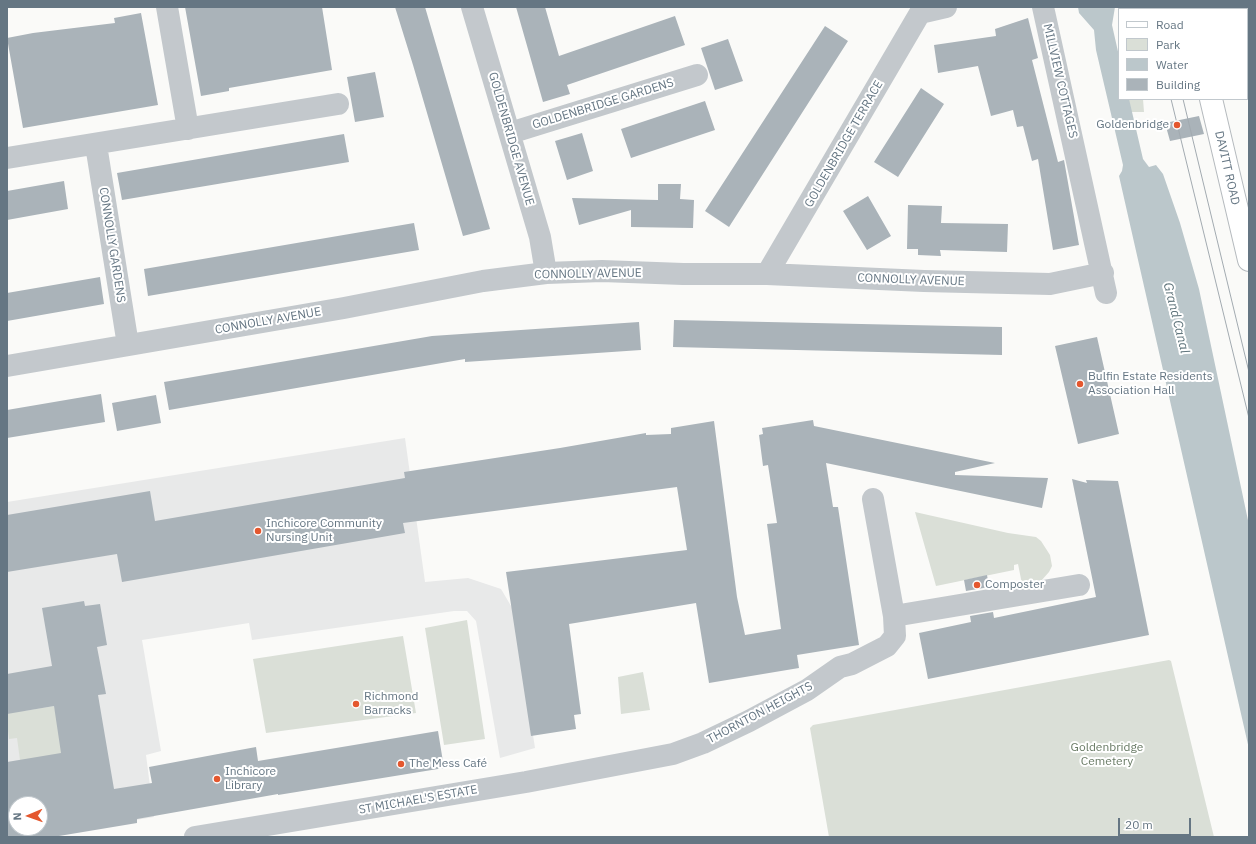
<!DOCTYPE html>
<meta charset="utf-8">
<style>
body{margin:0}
#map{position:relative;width:1256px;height:844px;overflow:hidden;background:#fafaf8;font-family:"IBM Plex Sans",sans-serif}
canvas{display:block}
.frame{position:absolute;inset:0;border:8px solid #657683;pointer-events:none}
.legend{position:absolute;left:1118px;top:8px;width:130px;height:92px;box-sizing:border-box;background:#fff;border:1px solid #c1c8cd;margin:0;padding:5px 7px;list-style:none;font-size:12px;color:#657683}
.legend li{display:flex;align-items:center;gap:8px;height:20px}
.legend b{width:20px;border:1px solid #c1c8cd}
.north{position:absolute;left:8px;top:796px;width:40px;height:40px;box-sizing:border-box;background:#fff;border:1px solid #c1c8cd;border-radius:50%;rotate:268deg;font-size:11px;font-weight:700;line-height:16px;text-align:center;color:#657683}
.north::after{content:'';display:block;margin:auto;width:14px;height:18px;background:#e4572e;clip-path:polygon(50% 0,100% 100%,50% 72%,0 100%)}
.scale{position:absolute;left:1118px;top:818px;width:73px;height:18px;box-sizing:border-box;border:2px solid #657683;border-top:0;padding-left:5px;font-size:12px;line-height:14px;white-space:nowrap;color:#657683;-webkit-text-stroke:3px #fff;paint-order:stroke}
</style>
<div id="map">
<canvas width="1256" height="844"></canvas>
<div class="frame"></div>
<ul class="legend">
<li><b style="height:5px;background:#fff"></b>Road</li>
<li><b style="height:11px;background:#dadfd7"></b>Park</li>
<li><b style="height:11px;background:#bbc7cb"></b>Water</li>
<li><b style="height:11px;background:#aab3b9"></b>Building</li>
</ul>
<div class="north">N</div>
<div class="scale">20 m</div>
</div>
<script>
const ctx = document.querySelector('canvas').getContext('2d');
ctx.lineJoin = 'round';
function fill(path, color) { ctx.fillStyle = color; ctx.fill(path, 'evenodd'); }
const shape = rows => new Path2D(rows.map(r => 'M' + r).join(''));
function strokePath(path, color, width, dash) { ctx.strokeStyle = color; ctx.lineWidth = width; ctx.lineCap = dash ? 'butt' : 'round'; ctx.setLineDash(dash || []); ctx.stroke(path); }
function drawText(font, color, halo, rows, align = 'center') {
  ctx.font = font + ' "IBM Plex Sans",sans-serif'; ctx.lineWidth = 4; ctx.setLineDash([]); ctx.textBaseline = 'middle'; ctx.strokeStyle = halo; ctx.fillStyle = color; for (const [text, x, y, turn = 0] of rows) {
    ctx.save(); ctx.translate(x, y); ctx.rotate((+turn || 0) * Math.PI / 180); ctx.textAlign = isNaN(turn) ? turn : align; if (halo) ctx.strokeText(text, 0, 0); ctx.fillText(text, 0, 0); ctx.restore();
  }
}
const built = shape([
 [405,438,425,582,468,578,501,589,514,611,535,748,500,758,476,621,467,611,454,611,252,640,249,623,142,640,161,751,146,755,154,817,30,837,7,837,7,502],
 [16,804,40,804,40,828,16,828]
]);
const green = shape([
 [1125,99,1143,99,1144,112,1128,112],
 [915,512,1008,533,1036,537,1041,541,1050,555,1052,566,1049,572,1041,581,1022,584,1018,564,1014,565,1014,570,936,586],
 [467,620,485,739,444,745,425,628],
 [403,636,416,713,266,733,253,659],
 [1169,660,1171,661,1214,837,829,837,810,728,813,725],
 [643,672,650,710,621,714,618,677],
 [7,699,24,711,54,706,70,774,20,760,17,738,9,739,7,723]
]);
const water = shape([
 [1078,7,1115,7,1112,25,1119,56,1119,99,1129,99,1143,159,1149,167,1156,165,1163,174,1180,223,1199,289,1249,525,1249,749,1119,176,1122,171,1123,165,1096,50,1094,30,1079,13]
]);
const building = shape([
 [185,7,322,7,332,70,229,88,229,91,201,96],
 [395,7,425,7,490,229,463,236,413,65],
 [516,7,545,7,559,56,675,16,685,45,567,85,570,94,543,102],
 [141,13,158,105,23,128,7,38,33,33,115,23,114,18],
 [1028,18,1038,58,1032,60,1058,162,1064,160,1079,245,1053,250,1038,159,1032,161,1023,126,1017,127,1013,110,991,116,978,66,938,73,934,45,996,36,995,29],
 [825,26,848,41,729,227,705,211],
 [728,39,743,81,715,90,701,48],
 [375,72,384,117,355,122,347,77],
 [921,88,944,104,898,177,874,162],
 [705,101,715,130,631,158,621,129],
 [1199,116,1204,134,1170,141,1165,123],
 [582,133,593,171,567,180,555,141],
 [344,134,349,162,122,200,117,173],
 [64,181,68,209,7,220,7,191],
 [658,184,681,184,680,199,694,200,693,228,631,227,631,210,579,225,572,198,658,200],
 [868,196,891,236,867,250,843,211],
 [908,205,942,206,941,223,1008,224,1007,252,940,250,941,256,918,255,918,249,907,249],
 [414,223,419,250,148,296,144,269],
 [100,277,104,304,7,321,7,293],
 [674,320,1002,327,1002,355,673,347],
 [639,322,641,350,465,362,465,359,169,410,164,382,432,336],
 [1097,337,1119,434,1078,444,1055,346],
 [101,394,105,422,7,438,7,410],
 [156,395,161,423,117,431,112,403],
 [813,420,814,426,995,463,955,472,955,475,1048,478,1042,508,826,463,833,507,838,507,859,645,797,655,799,668,709,683,696,603,569,624,581,714,574,715,576,729,531,736,506,572,687,550,677,487,403,523,405,533,122,582,117,554,7,572,7,515,150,491,155,521,405,478,404,472,560,448,646,433,646,435,671,434,671,428,714,421,737,597,745,635,781,629,767,524,777,523,768,465,763,466,759,435,763,434,762,428],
 [1072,479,1087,483,1086,480,1118,481,1149,635,928,679,919,633,971,622,970,616,993,612,994,618,1096,597],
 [987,575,989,587,966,591,964,580],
 [84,601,85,606,100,604,107,645,97,647,106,694,98,695,114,789,152,783,149,767,218,754,256,747,258,761,438,731,444,768,278,795,278,794,137,819,137,823,53,837,7,837,7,762,61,753,54,706,7,714,7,674,52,666,42,608],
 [16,804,40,804,40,828,16,828]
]);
const minor = shape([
 [167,7,188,129],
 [472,7,540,237,546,273],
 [1043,7,1106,293],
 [510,133,697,75],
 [96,145,128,345],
 [7,158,338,104],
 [767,274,920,13,946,7],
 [7,366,344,308,483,281,546,273,602,271,683,274,767,274,924,281,1050,284,1103,273],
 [894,616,1079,585],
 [195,837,526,782,673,754,703,743,749,721,807,690,840,667,852,664,887,646,895,636,894,616,873,499]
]);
const major = shape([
 [1188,7,1189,9],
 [1211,99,1249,260]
]);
const tram = shape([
 [1148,7,1149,9],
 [1160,7,1160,9],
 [1171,99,1249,418],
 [1183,99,1249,372]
]);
const markers = [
 [1177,125,4,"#e4572e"],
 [1080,384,4,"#e4572e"],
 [258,531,4,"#e4572e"],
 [977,585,4,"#e4572e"],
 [356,704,4,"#e4572e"],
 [401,764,4,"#e4572e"],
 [217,779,4,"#e4572e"]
];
const streetNames = [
 ["MILLVIEW COTTAGES",1060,81,77],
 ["GOLDENBRIDGE GARDENS",603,104,-17],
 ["GOLDENBRIDGE AVENUE",511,139,74],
 ["GOLDENBRIDGE TERRACE",844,144,-60],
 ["DAVITT ROAD",1227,168,77],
 ["CONNOLLY GARDENS",112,245,81],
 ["CONNOLLY AVENUE",588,274,-1],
 ["CONNOLLY AVENUE",911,280,2],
 ["CONNOLLY AVENUE",268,321,-10],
 ["THORNTON HEIGHTS",760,713,-28],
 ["ST MICHAEL'S ESTATE",418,800,-10]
];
const poiNames = [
 ["Goldenbridge",1169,125,"right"],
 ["Bulfin Estate Residents",1088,377],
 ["Association Hall",1088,391],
 ["Inchicore Community",266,524],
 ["Nursing Unit",266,538],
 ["Composter",985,585],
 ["Richmond",364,697],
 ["Barracks",364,711],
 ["The Mess Café",409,764],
 ["Inchicore",225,772],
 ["Library",225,786]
];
const parkNames = [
 ["Goldenbridge",1107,748],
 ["Cemetery",1107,762]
];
const waterNames = [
 ["Grand Canal",1176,318,76]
];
fill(built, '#e8e9e9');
fill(green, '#dadfd7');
fill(water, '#bbc7cb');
fill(building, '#aab3b9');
strokePath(major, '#b5babe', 24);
strokePath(minor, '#c3c8cc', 22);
strokePath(major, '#fff', 22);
strokePath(tram, '#a2aab0', 1);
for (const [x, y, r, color] of markers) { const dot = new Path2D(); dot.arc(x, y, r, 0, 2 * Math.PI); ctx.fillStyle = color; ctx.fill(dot); strokePath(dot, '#fff', 1.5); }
drawText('12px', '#657683', '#fff', streetNames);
drawText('12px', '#657683', '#fff', poiNames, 'left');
drawText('12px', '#687a64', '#fff', parkNames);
drawText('italic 13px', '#60757c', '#fff', waterNames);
</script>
